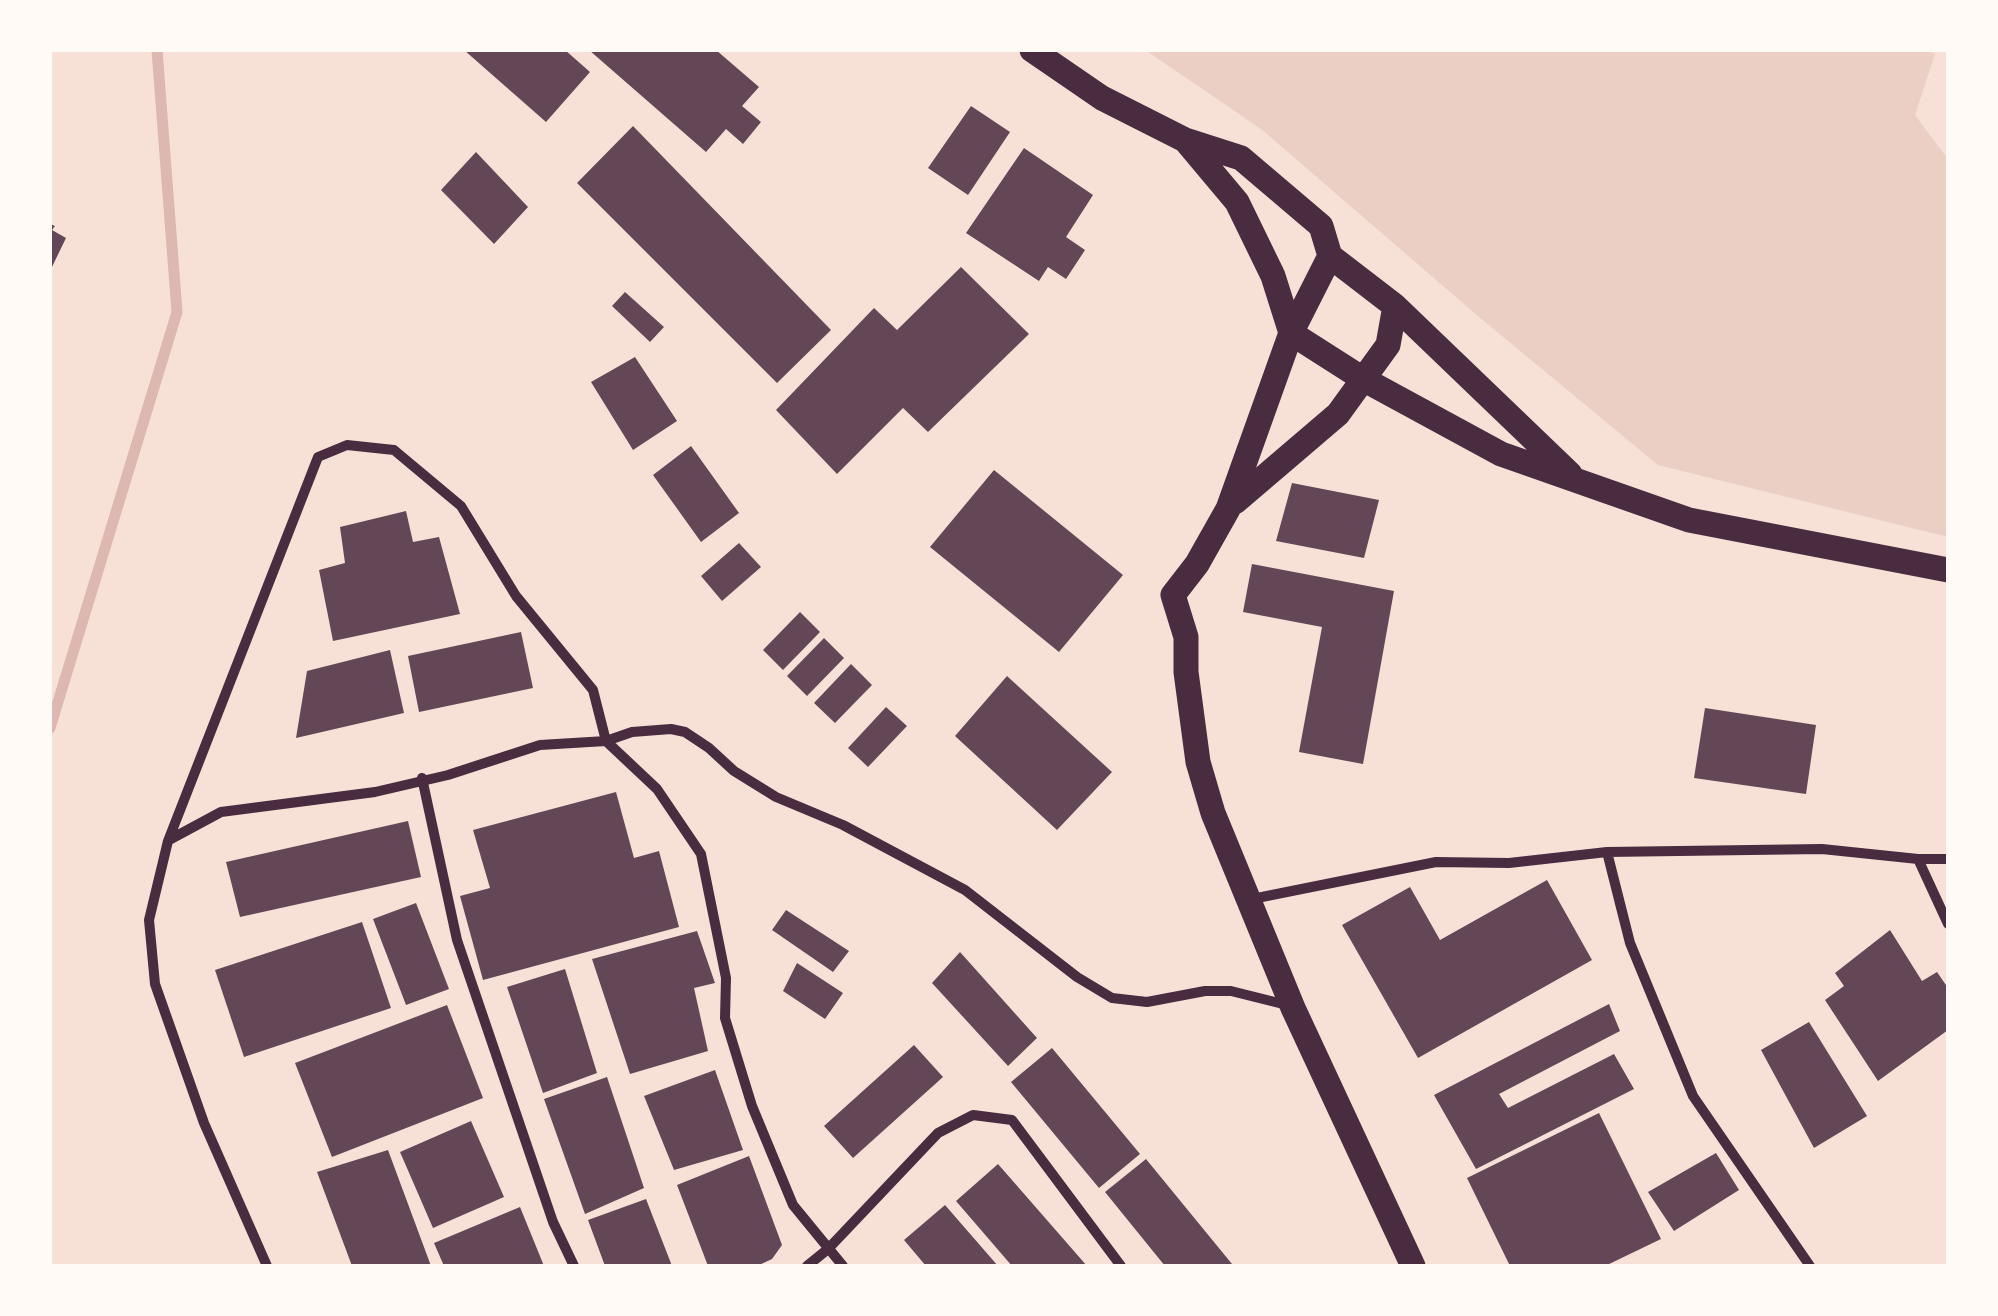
<!DOCTYPE html>
<style>
body{margin:0}
#map{position:relative;width:1998px;height:1316px;overflow:hidden;background:#f7e1d7;font-family:Lato,sans-serif}
canvas{display:block}
.frame{position:absolute;inset:0;border:52px solid #fffaf5;pointer-events:none}
</style>
<div id="map">
<canvas width="1998" height="1316"></canvas>
<div class="frame"></div>
</div>
<script>
const ctx = document.querySelector('canvas').getContext('2d');
ctx.lineJoin = 'round';
function fill(path, color) { ctx.fillStyle = color; ctx.fill(path, 'evenodd'); }
const shape = rows => new Path2D(rows.map(r => 'M' + r).join(''));
function strokePath(path, color, width, dash) { ctx.strokeStyle = color; ctx.lineWidth = width; ctx.lineCap = dash ? 'butt' : 'round'; ctx.setLineDash(dash || []); ctx.stroke(path); }
const green = shape([
 [1145,50,1927,50,1935,54,1915,115,1948,159,1948,537,1658,465,1479,317,1261,129]
]);
const stream = shape([
 [50,728,177,312,157,50]
]);
const building = shape([
 [464,50,565,50,590,72,546,122],
 [589,50,716,50,759,87,742,106,761,122,743,144,726,129,706,152],
 [971,106,1010,132,968,195,928,168],
 [633,126,831,330,777,383,577,183],
 [1024,148,1093,195,1066,237,1085,250,1066,279,1048,267,1039,281,966,233],
 [476,152,528,207,494,244,441,190],
 [50,224,55,226,52,230,66,238,50,271],
 [961,267,1029,334,928,432,903,408,837,474,776,410,874,308,897,330],
 [625,292,664,327,650,342,612,306],
 [635,357,677,421,633,450,591,382],
 [691,446,739,513,701,542,653,475],
 [994,470,1123,575,1059,652,930,547],
 [1292,483,1379,500,1364,558,1276,541],
 [406,511,413,542,439,537,460,614,333,641,319,570,345,563,340,527],
 [739,543,761,567,722,601,701,576],
 [1252,564,1394,591,1363,764,1299,752,1322,627,1243,612],
 [800,612,820,632,783,670,763,650],
 [521,632,533,688,419,712,408,656],
 [824,638,844,658,807,696,787,676],
 [390,650,404,713,296,738,307,671],
 [851,664,872,685,835,723,814,703],
 [1007,676,1112,772,1057,830,955,736],
 [886,707,907,726,868,767,848,748],
 [1705,708,1816,725,1806,794,1694,778],
 [616,792,634,858,659,851,679,927,483,980,460,896,490,888,473,830],
 [408,821,421,877,240,917,226,862],
 [1547,880,1592,960,1418,1058,1342,925,1410,887,1440,940],
 [416,903,449,989,406,1005,373,919],
 [786,910,849,951,833,972,772,930],
 [362,922,391,1008,244,1057,215,970],
 [1890,930,1922,981,1937,972,1948,988,1948,1030,1878,1081,1825,1000,1844,986,1835,973],
 [697,931,715,983,694,988,708,1051,630,1074,592,959],
 [960,952,1037,1038,1008,1066,932,983],
 [797,963,843,993,825,1019,783,991],
 [565,969,597,1073,543,1093,507,987],
 [1609,1004,1620,1031,1499,1094,1508,1108,1614,1054,1634,1089,1476,1169,1434,1095],
 [447,1005,483,1098,332,1157,295,1063],
 [1809,1022,1867,1116,1814,1148,1761,1050],
 [914,1045,943,1077,853,1158,824,1126],
 [1052,1048,1140,1154,1099,1188,1011,1082],
 [715,1070,743,1150,674,1170,644,1096],
 [607,1077,644,1188,585,1214,544,1099],
 [1599,1113,1661,1239,1605,1266,1510,1266,1467,1178],
 [471,1121,504,1197,433,1228,400,1152],
 [388,1150,431,1266,352,1266,317,1172],
 [1716,1153,1739,1190,1674,1231,1648,1192],
 [749,1156,782,1245,772,1259,757,1266,708,1266,677,1185],
 [1146,1159,1232,1264,1230,1266,1165,1266,1105,1192],
 [998,1164,1087,1266,1012,1266,956,1201],
 [646,1199,672,1266,605,1266,588,1220],
 [945,1205,998,1266,926,1266,904,1240],
 [520,1207,544,1266,444,1266,434,1243]
]);
const minor = shape([
 [422,778,457,940,553,1222,574,1266],
 [169,840,221,812,375,792,448,775,540,745,606,741,632,732,671,729,685,732,709,748,734,771,776,797,843,825,965,890,1077,977,1112,998,1147,1002,1205,991,1231,991,1287,1005],
 [1607,852,1630,943,1693,1096,1810,1266],
 [1918,859,1948,924],
 [1252,899,1436,862,1509,863,1607,852,1822,849,1918,859,1948,859],
 [267,1266,204,1123,155,984,149,920,168,841,318,457,347,445,394,450,461,506,516,596,593,690,606,741,657,789,701,854,726,978,725,1018,752,1106,793,1205,843,1266],
 [807,1266,828,1249,938,1133,973,1115,1012,1120,1121,1266]
]);
const primary = shape([
 [1032,50,1102,98,1185,140,1241,158,1321,226,1330,256],
 [1185,140,1237,202,1273,276,1291,333,1363,379,1501,454,1689,520,1948,570],
 [1330,256,1291,333,1228,509,1197,564,1173,595,1186,637,1186,672,1198,762,1213,813,1293,1008,1413,1266],
 [1330,256,1395,306,1570,474],
 [1235,502,1338,414,1388,345,1395,306]
]);
fill(green, '#ebcfc5');
strokePath(stream, '#dcb8b0', 11);
fill(building, '#644757');
strokePath(minor, '#4a2c40', 10);
strokePath(primary, '#4a2c40', 25);
</script>
